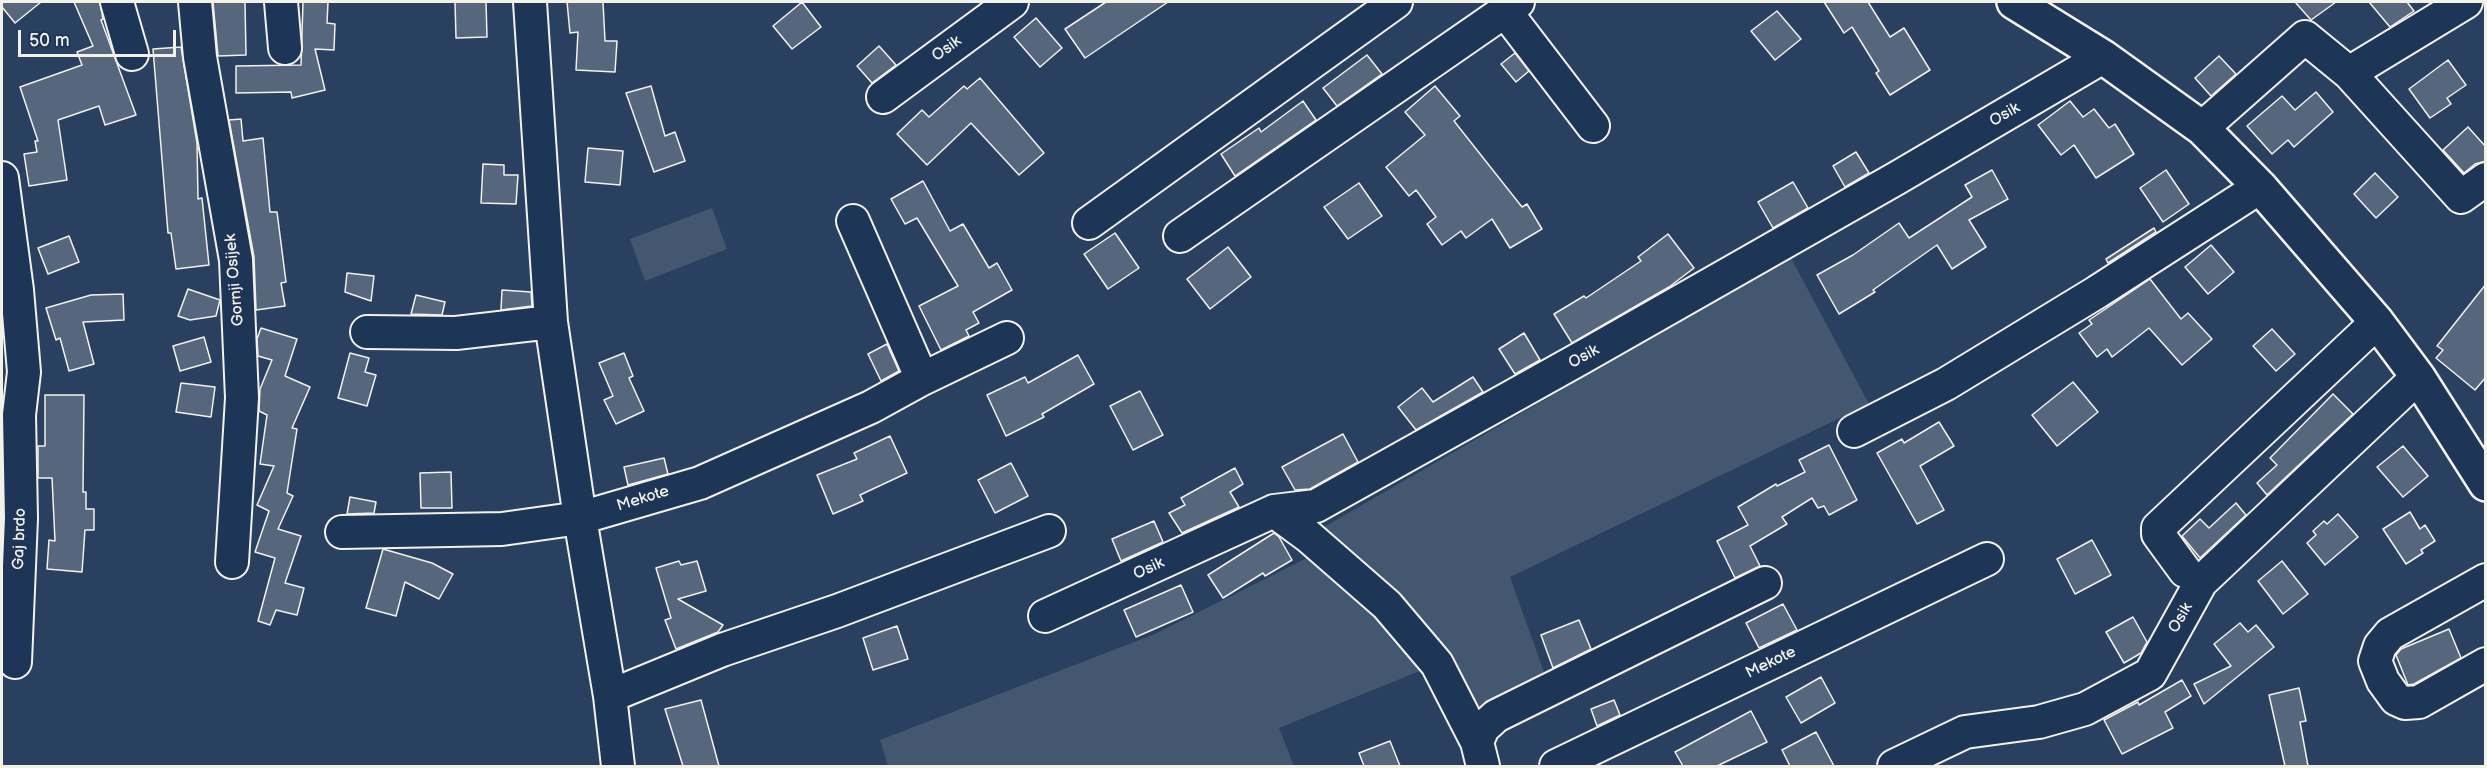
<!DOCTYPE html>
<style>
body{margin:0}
#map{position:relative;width:2487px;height:768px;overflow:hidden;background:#2a4060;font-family:"Balsamiq Sans",sans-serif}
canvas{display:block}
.frame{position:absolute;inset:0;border:3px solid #f4f1e8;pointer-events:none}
.scale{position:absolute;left:18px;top:30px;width:158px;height:27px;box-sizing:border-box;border:3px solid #f4f1e8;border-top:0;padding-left:8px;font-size:18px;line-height:21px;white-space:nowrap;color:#f4f1e8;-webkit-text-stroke:4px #1d3557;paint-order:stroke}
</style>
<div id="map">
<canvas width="2487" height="768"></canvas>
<div class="frame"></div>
<div class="scale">50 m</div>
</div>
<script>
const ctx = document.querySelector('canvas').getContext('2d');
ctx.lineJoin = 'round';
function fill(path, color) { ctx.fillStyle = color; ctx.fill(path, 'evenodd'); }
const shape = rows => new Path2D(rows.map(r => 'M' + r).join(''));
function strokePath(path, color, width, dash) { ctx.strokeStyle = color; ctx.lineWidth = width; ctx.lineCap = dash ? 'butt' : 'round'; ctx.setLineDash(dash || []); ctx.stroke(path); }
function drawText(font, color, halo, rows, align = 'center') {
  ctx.font = font + ' "Balsamiq Sans",sans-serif'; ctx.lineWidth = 6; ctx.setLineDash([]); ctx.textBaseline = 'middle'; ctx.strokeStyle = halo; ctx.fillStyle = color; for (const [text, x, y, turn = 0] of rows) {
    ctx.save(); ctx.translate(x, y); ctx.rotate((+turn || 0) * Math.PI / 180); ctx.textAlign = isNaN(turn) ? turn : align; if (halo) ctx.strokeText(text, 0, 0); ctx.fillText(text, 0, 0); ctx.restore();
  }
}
const green = shape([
 [712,208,727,249,645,281,630,239],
 [1791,258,1869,404,1510,577,1550,689,1477,742,1437,664,1279,728,1294,766,888,766,880,740,1155,634,1323,550,1308,536]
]);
const building = shape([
 [2,2,41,2,15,23,2,7,2,2],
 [74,2,100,2,103,19,101,20,136,115,105,125,99,106,58,120,67,180,29,186,24,154,37,152,35,141,38,141,20,87,82,65,77,52,93,46,74,2],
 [213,2,245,2,246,55,218,56,213,2],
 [303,2,328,2,327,23,335,24,334,50,315,49,325,90,292,98,291,92,236,93,236,66,301,65,303,2],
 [455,2,486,2,487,37,456,38,455,2],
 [567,2,603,2,605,41,617,41,615,72,576,70,578,32,570,33,567,2],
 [802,2,821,27,792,49,773,26,802,2],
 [1106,2,1168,2,1085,58,1065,29,1106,2],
 [1824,2,1868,2,1890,37,1904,28,1930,70,1890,95,1876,73,1879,71,1852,27,1844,33,1824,2],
 [2295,2,2336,2,2311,20,2295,2],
 [2369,2,2407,2,2414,11,2390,27,2369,2],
 [1777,11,1801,39,1775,60,1751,31,1777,11],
 [1036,18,1062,48,1040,67,1014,37,1036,18],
 [879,46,896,65,872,83,857,66,879,46],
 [181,47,197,143,198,199,202,198,209,265,176,269,171,233,168,233,153,49,181,47],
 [1515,53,1529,71,1516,82,1501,64,1515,53],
 [1367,55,1382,74,1337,106,1323,88,1367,55],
 [2219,56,2236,74,2211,96,2195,78,2219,56],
 [2448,60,2466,85,2447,98,2451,104,2430,118,2409,89,2448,60],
 [980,78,1044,153,1019,175,971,123,927,165,897,134,922,110,929,117,964,86,967,89,980,78],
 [651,86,665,136,675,132,685,161,654,172,626,93,651,86],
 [1435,86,1460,116,1454,121,1522,207,1527,204,1542,229,1510,248,1492,219,1466,238,1461,231,1442,245,1427,224,1436,217,1416,190,1409,196,1386,167,1425,135,1405,112,1435,86],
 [2316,92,2333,112,2294,147,2288,140,2272,154,2247,126,2282,96,2295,110,2316,92],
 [1303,101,1316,120,1235,176,1221,154,1259,128,1261,132,1303,101],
 [2070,101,2083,117,2094,109,2109,128,2115,124,2134,154,2096,178,2074,145,2061,155,2038,125,2070,101],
 [241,119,243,141,263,138,270,212,277,212,286,282,281,283,285,306,256,310,254,257,229,120,241,119],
 [2468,127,2486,147,2486,161,2475,164,2464,173,2443,150,2468,127],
 [588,148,623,151,620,185,585,182,588,148],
 [1856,152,1869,173,1845,187,1833,166,1856,152],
 [483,164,504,165,504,175,518,175,516,204,481,203,483,164],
 [1992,170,2008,199,1969,220,1986,247,1952,269,1937,245,1873,290,1875,292,1839,314,1817,275,1853,255,1899,223,1909,238,1972,197,1965,185,1992,170],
 [2166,170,2189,204,2163,222,2140,188,2166,170],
 [2375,173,2398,197,2376,218,2354,194,2375,173],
 [923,181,950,231,963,224,989,268,997,263,1012,290,973,312,979,323,966,330,969,336,941,350,919,306,958,286,917,218,905,224,891,199,923,181],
 [1793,182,1808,208,1773,228,1758,202,1793,182],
 [1359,183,1382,216,1348,239,1324,207,1359,183],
 [2154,228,2156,232,2108,263,2106,259,2154,228],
 [1115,233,1139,268,1108,289,1084,254,1115,233],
 [1668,234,1694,268,1669,287,1572,343,1554,314,1584,296,1586,298,1641,261,1638,257,1668,234],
 [69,236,79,262,48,274,38,248,69,236],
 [2211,245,2234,272,2208,294,2185,267,2211,245],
 [1228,247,1251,277,1210,309,1187,279,1228,247],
 [347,273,374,276,371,301,345,292,347,273],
 [2150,279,2181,319,2188,313,2212,339,2182,365,2149,328,2112,357,2107,349,2097,357,2079,333,2092,324,2089,320,2150,279],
 [2486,284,2486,377,2475,390,2436,358,2443,350,2437,346,2486,284],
 [188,289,220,300,216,316,190,320,178,316,188,289],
 [502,290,531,292,532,306,501,310,502,290],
 [123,294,124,320,83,322,94,364,69,371,60,338,56,340,46,308,91,295,123,294],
 [416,295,445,302,442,315,411,314,416,295],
 [261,328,297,339,285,376,310,387,292,428,297,429,287,493,293,496,278,529,301,536,285,583,304,588,297,615,276,610,270,625,258,621,275,558,255,552,269,511,257,505,274,466,260,464,267,415,259,411,260,389,272,360,258,356,257,339,261,328],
 [2272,329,2295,354,2276,371,2253,346,2272,329],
 [1524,333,1540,360,1515,374,1499,349,1524,333],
 [204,337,211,362,180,371,173,346,204,337],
 [887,344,899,371,881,381,868,354,887,344],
 [350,353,369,358,365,372,376,375,367,406,338,398,350,353],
 [624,353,633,376,629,378,644,411,616,424,604,400,613,396,599,363,624,353],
 [1078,355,1094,384,1042,414,1044,417,1006,436,987,395,1025,377,1028,383,1078,355],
 [1473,377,1483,392,1416,430,1398,407,1422,388,1433,402,1473,377],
 [2073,382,2098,412,2057,446,2032,415,2073,382],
 [181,383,215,387,211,417,176,412,181,383],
 [1140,391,1163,435,1133,450,1110,406,1140,391],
 [2333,394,2353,414,2267,495,2257,483,2277,465,2270,458,2333,394],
 [45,395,84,395,83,492,86,492,86,509,94,509,94,530,85,530,82,572,47,569,49,540,55,541,52,478,38,478,38,446,45,446,45,395],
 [1939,422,1954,446,1920,466,1944,510,1917,524,1877,453,1902,439,1904,443,1939,422],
 [1343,434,1358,462,1310,489,1295,490,1282,467,1343,434],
 [890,436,907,473,860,495,863,501,833,514,817,475,857,459,854,453,890,436],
 [1829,445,1857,500,1829,515,1824,506,1818,508,1812,498,1782,517,1787,524,1750,546,1760,566,1735,578,1717,541,1748,525,1738,507,1776,484,1777,486,1805,472,1799,460,1829,445],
 [2403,446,2428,476,2403,497,2377,467,2403,446],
 [664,458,668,474,628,485,624,467,664,458],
 [1011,463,1028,496,995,513,978,480,1011,463],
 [1235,468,1243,484,1230,492,1239,507,1182,533,1169,513,1185,505,1181,498,1235,468],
 [451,472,452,508,421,508,420,473,451,472],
 [350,497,376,502,374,513,347,514,350,497],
 [2236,503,2246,515,2200,558,2182,536,2200,519,2209,528,2236,503],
 [2410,512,2420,529,2425,525,2435,541,2421,550,2423,553,2406,564,2383,529,2410,512],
 [2338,514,2358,537,2325,565,2307,543,2316,535,2313,531,2324,521,2327,524,2338,514],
 [1154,521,1163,542,1121,561,1112,539,1154,521],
 [1274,533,1279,537,1292,560,1265,576,1263,573,1223,598,1208,575,1274,533],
 [2092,540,2111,575,2075,594,2057,559,2092,540],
 [383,549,432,563,453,574,439,599,405,582,396,616,366,608,383,549],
 [679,561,681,565,697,561,706,591,678,599,723,625,718,632,676,649,665,620,671,618,656,568,679,561],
 [2282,561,2308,594,2283,614,2258,581,2282,561],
 [1181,585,1193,612,1136,637,1124,610,1181,585],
 [1783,604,1797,630,1759,648,1746,623,1783,604],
 [2133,617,2147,642,2141,653,2124,663,2106,632,2133,617],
 [1579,620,1591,649,1553,668,1541,635,1579,620],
 [2240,623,2248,632,2256,625,2274,647,2204,704,2194,684,2231,666,2214,644,2240,623],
 [897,626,908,659,873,670,863,638,897,626],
 [2449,629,2461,658,2414,684,2408,685,2396,655,2401,649,2449,629],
 [1821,677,1835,703,1801,723,1786,697,1821,677],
 [2182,680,2191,696,2165,712,2173,728,2122,754,2104,720,2138,702,2139,705,2182,680],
 [2299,688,2306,721,2300,722,2308,766,2285,766,2269,695,2299,688],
 [701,700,719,766,683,766,665,709,701,700],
 [1614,700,1620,715,1597,726,1591,709,1614,700],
 [1751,711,1767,742,1717,766,1683,766,1675,752,1751,711],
 [1816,732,1834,766,1790,766,1782,750,1816,732],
 [1390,741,1400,766,1364,766,1359,753,1390,741]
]);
const minor = shape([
 [117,2,132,54],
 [195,2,200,57,236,260,242,398,232,562],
 [281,2,285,48],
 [530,2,551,322,580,518,610,696,618,766],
 [1505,11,1593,126],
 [2349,73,2461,197,2486,179],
 [883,97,1012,2],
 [2202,128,2305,37,2349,73,2466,2],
 [2,178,17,290,24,372,19,415,21,518,15,662],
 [853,221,922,379],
 [1089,223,1396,2],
 [1180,236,1518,2],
 [367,332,456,333,551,322],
 [1854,431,1946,384,2097,292,2260,187],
 [1274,511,1308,536,1387,605,1437,664,1477,742],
 [342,532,502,529,580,518,700,483,871,407,922,379,1007,338],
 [2185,571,2158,534,2158,528,2377,322],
 [2486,580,2390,634,2380,646,2375,661,2383,681,2396,699,2405,703,2419,702,2486,664],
 [1045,616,1274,511,1316,506,1581,358,1897,178,2103,57],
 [610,696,722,650,837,611,1049,531],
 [1483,766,1477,742,1483,728,1496,716,1765,583],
 [1556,766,1987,559],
 [1894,766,1965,732,2039,722,2085,709,2150,674,2201,582,2418,377]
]);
const major = shape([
 [2014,2,2103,57,2202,128,2260,187,2377,322,2418,377,2486,484]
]);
const streetNames = [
 ["Osik",947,49,-36],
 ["Osik",2005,115,-30],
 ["Gornji Osijek",235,280,-95],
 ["Osik",1584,357,-29],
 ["Mekote",643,499,-17],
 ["Gaj brdo",20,539,-88],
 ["Osik",1149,569,-25],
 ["Osik",2181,618,-60],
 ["Mekote",1771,663,-26]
];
fill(green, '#445771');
fill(building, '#56677d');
strokePath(building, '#f4f1e8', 1.5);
strokePath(minor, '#f4f1e8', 36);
strokePath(major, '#f4f1e8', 38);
strokePath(minor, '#1d3557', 32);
strokePath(major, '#1d3557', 33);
drawText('16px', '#f4f1e8', '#1d3557', streetNames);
</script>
